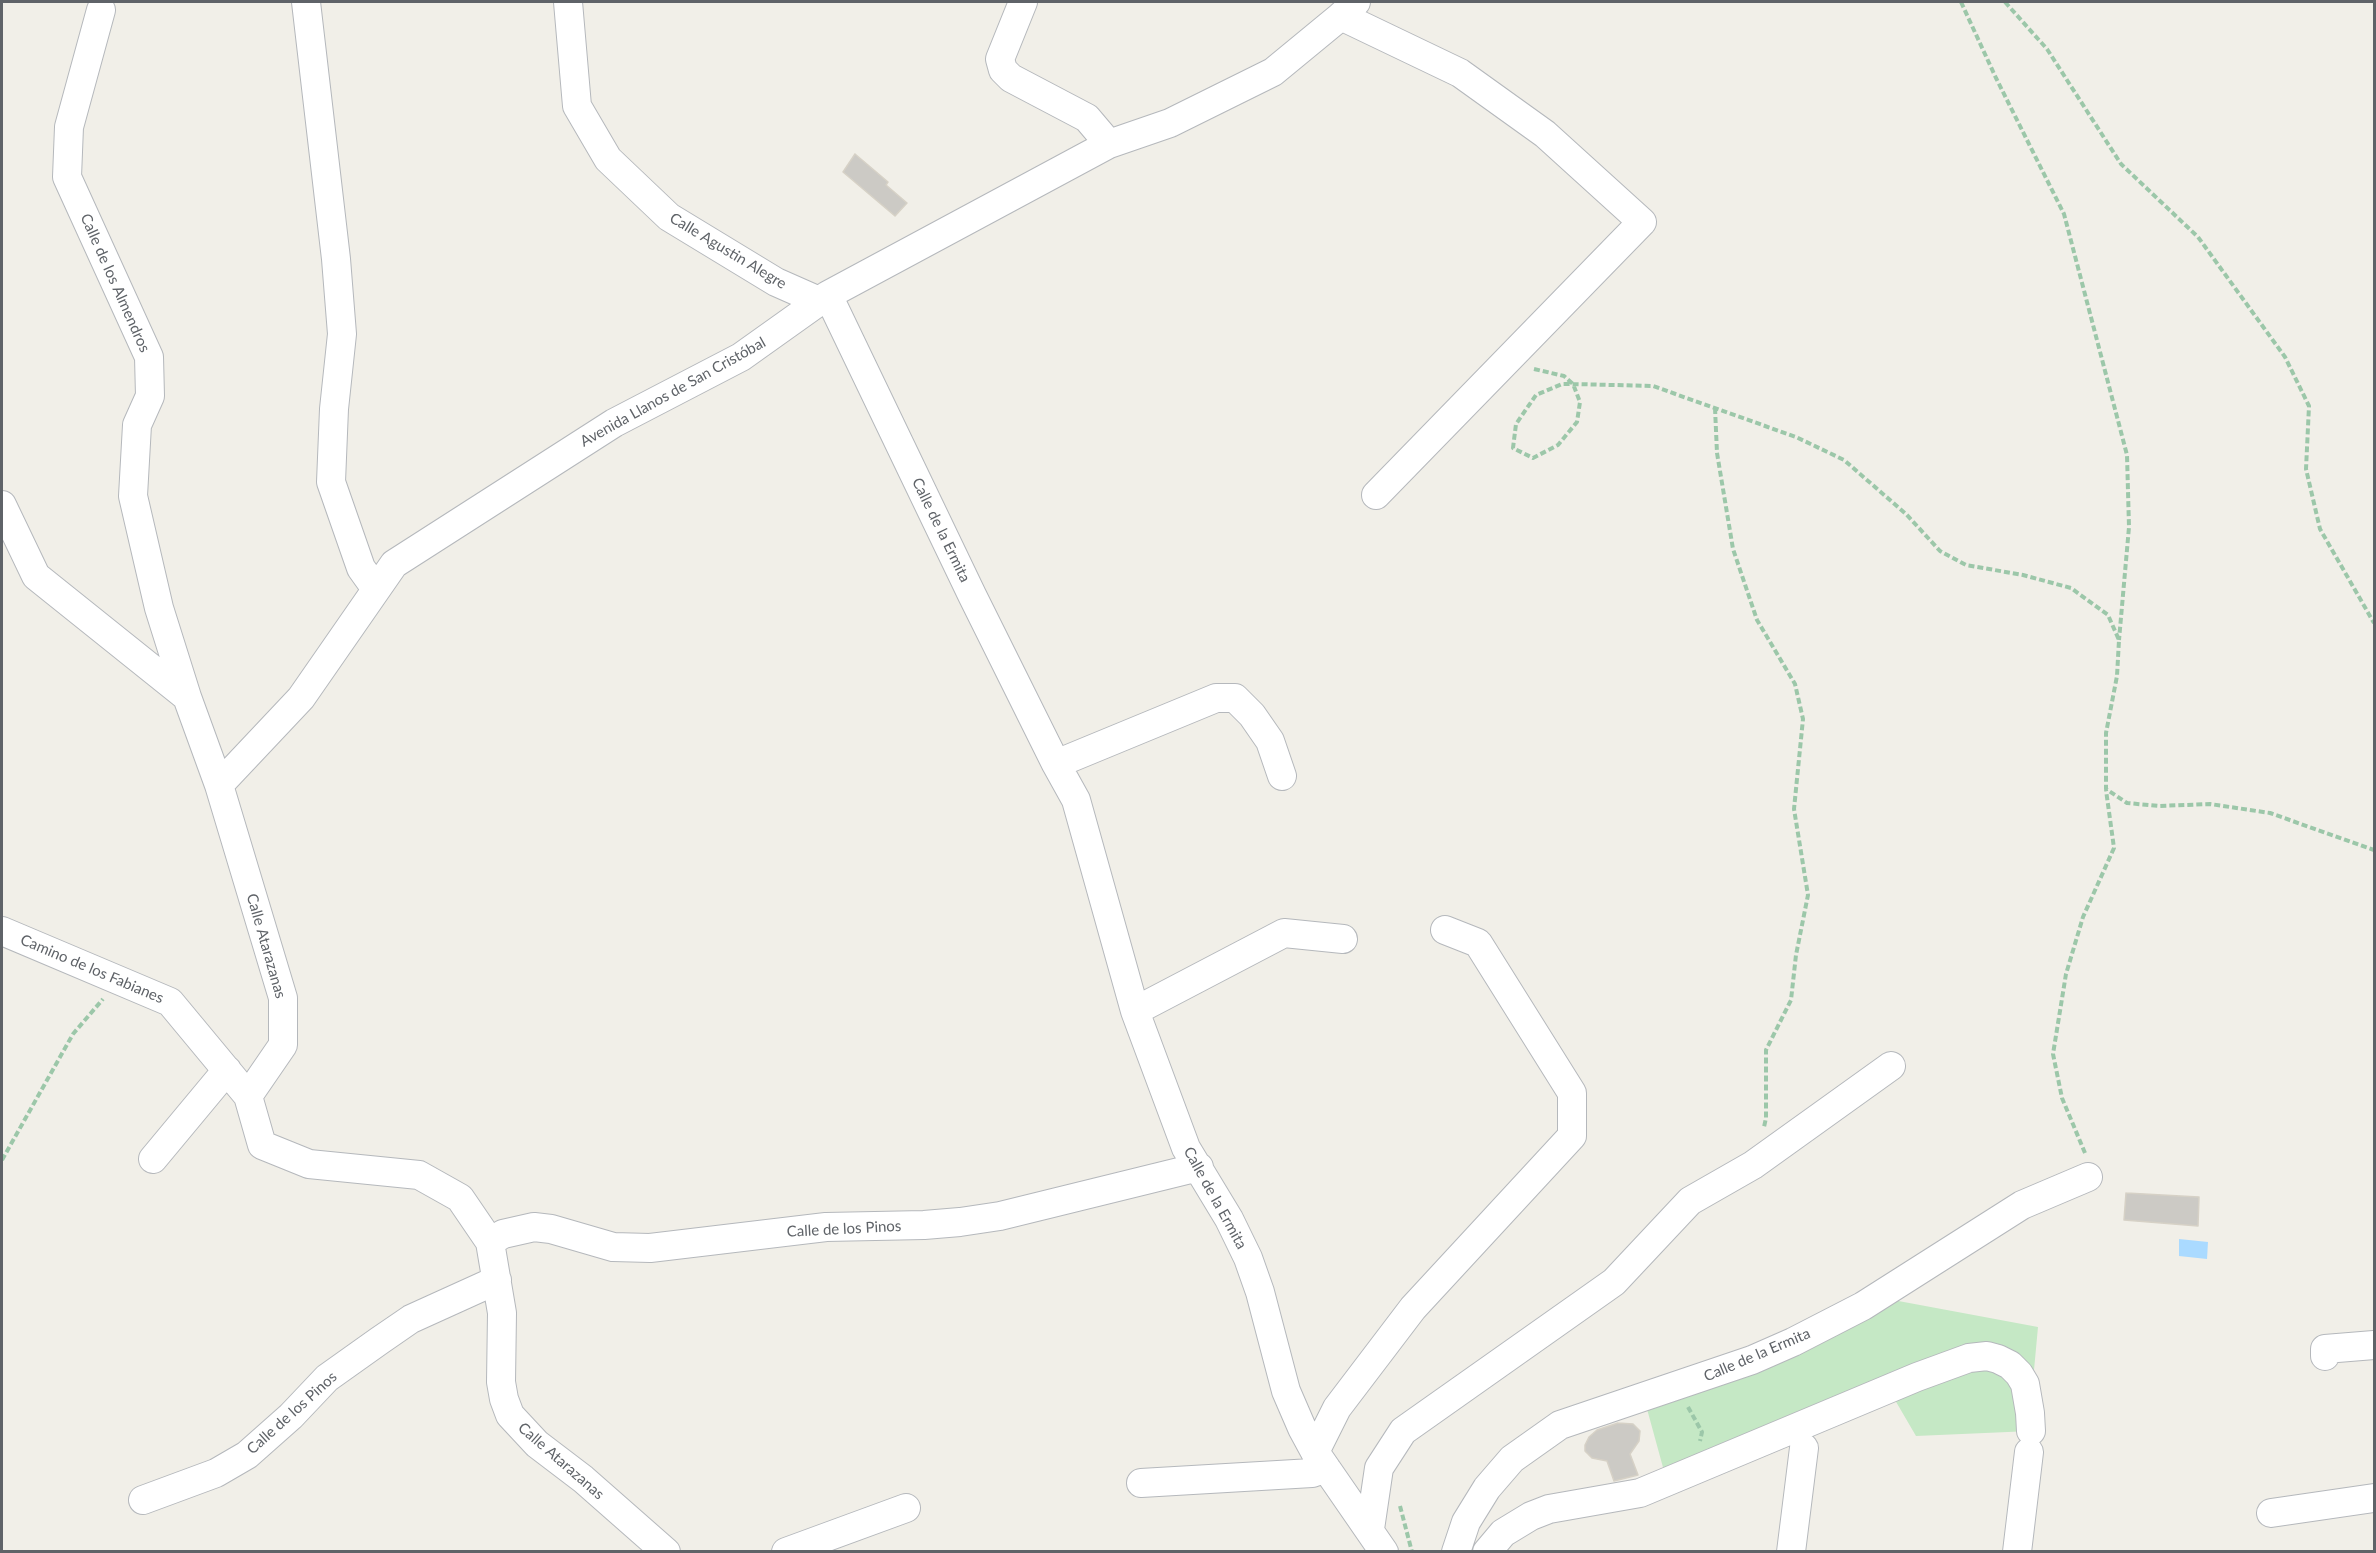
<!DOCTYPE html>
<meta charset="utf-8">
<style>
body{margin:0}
#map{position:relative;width:2376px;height:1553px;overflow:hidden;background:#f1efe8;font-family:Lato,sans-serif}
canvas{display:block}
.frame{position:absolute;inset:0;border:3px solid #5f6368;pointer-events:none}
</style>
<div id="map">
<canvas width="2376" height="1553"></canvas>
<div class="frame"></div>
</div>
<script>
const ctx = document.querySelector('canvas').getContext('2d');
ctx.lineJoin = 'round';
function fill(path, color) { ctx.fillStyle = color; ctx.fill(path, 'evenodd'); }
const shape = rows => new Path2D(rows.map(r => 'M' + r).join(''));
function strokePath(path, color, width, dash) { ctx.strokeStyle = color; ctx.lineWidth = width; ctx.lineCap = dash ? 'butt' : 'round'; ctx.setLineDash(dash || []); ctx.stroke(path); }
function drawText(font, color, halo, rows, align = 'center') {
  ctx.font = font + ' Lato,sans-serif'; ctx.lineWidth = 4.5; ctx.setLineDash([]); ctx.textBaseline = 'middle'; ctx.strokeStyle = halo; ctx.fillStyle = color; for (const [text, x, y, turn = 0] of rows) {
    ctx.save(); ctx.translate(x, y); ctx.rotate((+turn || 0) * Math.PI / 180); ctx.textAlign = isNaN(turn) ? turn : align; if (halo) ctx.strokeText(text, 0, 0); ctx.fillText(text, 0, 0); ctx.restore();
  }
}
const green = shape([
 [1877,1297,2038,1327,2030,1413,2031,1431,1916,1436,1888,1388,1667,1482,1644,1398]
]);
const water = shape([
 [2179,1239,2208,1242,2207,1259,2179,1256]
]);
const building = shape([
 [855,154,888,182,886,185,907,203,895,216,843,172,855,154],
 [2126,1193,2199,1197,2198,1226,2124,1220,2126,1193],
 [1618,1423,1633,1424,1640,1431,1639,1441,1630,1454,1638,1475,1614,1481,1607,1461,1592,1458,1585,1451,1585,1445,1589,1437,1597,1430,1618,1423]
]);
const path = shape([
 [1961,2,1996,78,2064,214,2127,455,2129,527,2119,640],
 [2005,2,2047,49,2121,164,2198,237,2285,357,2309,406,2306,469,2320,529,2374,623],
 [1534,369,1564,376,1573,384,1580,402,1577,422,1558,445,1533,458,1513,448,1516,424,1536,395,1562,384,1573,384,1653,386,1796,437,1844,460,1906,514,1940,551,1966,565,2023,575,2071,588,2108,615,2119,640,2117,676,2106,733,2106,789,2127,803,2159,806,2210,804,2270,813,2374,850],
 [1715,408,1717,453,1733,549,1757,620,1795,684,1803,719,1794,809,1808,895,1796,955,1791,1000,1766,1050,1766,1118,1764,1127],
 [2085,1153,2062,1098,2053,1054,2066,974,2083,917,2114,848,2106,790],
 [2,1160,73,1034,103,999],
 [1688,1407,1702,1432,1700,1441],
 [1400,1506,1412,1552]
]);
const minor = shape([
 [306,2,336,259,342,334,334,409,331,482,361,568,376,589],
 [568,2,577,106,608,159,669,217,776,282,819,301],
 [1023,2,1000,59,1003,70,1011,78,1087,118,1109,144],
 [101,10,69,127,67,177,149,357,150,396,137,425,133,496,159,608,187,697],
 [1341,16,1460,73,1545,134,1642,222,1376,495],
 [828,295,972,595,1056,764,1076,800,1135,1011,1186,1148,1229,1219,1248,1258,1260,1292,1286,1391,1302,1428,1315,1452,1384,1552],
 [2,505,36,576,187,697,219,785,283,998,283,1045,248,1096],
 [1056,764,1216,698,1235,698,1252,715,1270,741,1282,776],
 [219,785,301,698,394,564,614,423,741,357,828,295,1109,144,1170,123,1273,72,1341,16,1356,2],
 [2,931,170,1002,248,1096,262,1145,309,1164,419,1175,460,1198,490,1242,502,1313,501,1382,504,1399,510,1415,537,1444,583,1479,666,1552],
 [1135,1011,1284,933,1343,939],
 [153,1159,227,1070],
 [490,1242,503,1234,534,1227,551,1229,613,1247,650,1248,826,1227,924,1225,960,1222,1000,1216,1199,1167],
 [2325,1356,2325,1349,2374,1345],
 [1315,1452,1337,1408,1413,1308,1572,1136,1572,1093,1478,943,1445,930],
 [1141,1483,1312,1473,1326,1468],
 [143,1500,216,1473,247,1455,291,1416,327,1378,379,1341,411,1319,497,1280],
 [2271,1513,2374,1498],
 [1370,1529,1379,1468,1403,1431,1614,1282,1690,1201,1753,1165,1891,1066],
 [786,1552,906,1508],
 [1456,1552,1466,1522,1487,1488,1512,1459,1560,1425,1752,1360,1793,1342,1863,1306,2022,1205,2088,1177],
 [1487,1552,1503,1533,1531,1516,1549,1509,1640,1493,1917,1377,1969,1358,1987,1356,1998,1359,2010,1365,2019,1374,2025,1384,2030,1413,2031,1431],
 [1791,1552,1804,1448],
 [2017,1552,2029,1452]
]);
const streetNames = [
 ["Calle Agustin Alegre",728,251,31],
 ["Calle de los Almendros",115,283,66],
 ["Avenida Llanos de San Cristóbal",673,392,-29],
 ["Calle de la Ermita",941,530,64],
 ["Calle Atarazanas",266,946,74],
 ["Camino de los Fabianes",92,969,23],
 ["Calle de la Ermita",1215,1198,61],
 ["Calle de los Pinos",844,1229,-3],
 ["Calle de la Ermita",1757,1355,-23],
 ["Calle de los Pinos",292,1413,-42],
 ["Calle Atarazanas",561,1461,41]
];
fill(green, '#c5e8c5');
fill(water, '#aadaff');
fill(building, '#cccac5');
strokePath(building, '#d6d1c6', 1.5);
strokePath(minor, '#b5b8bc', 30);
strokePath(path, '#9cc7a9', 4, [6, 3]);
strokePath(minor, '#fff', 28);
drawText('15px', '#5f6368', '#fff', streetNames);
</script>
